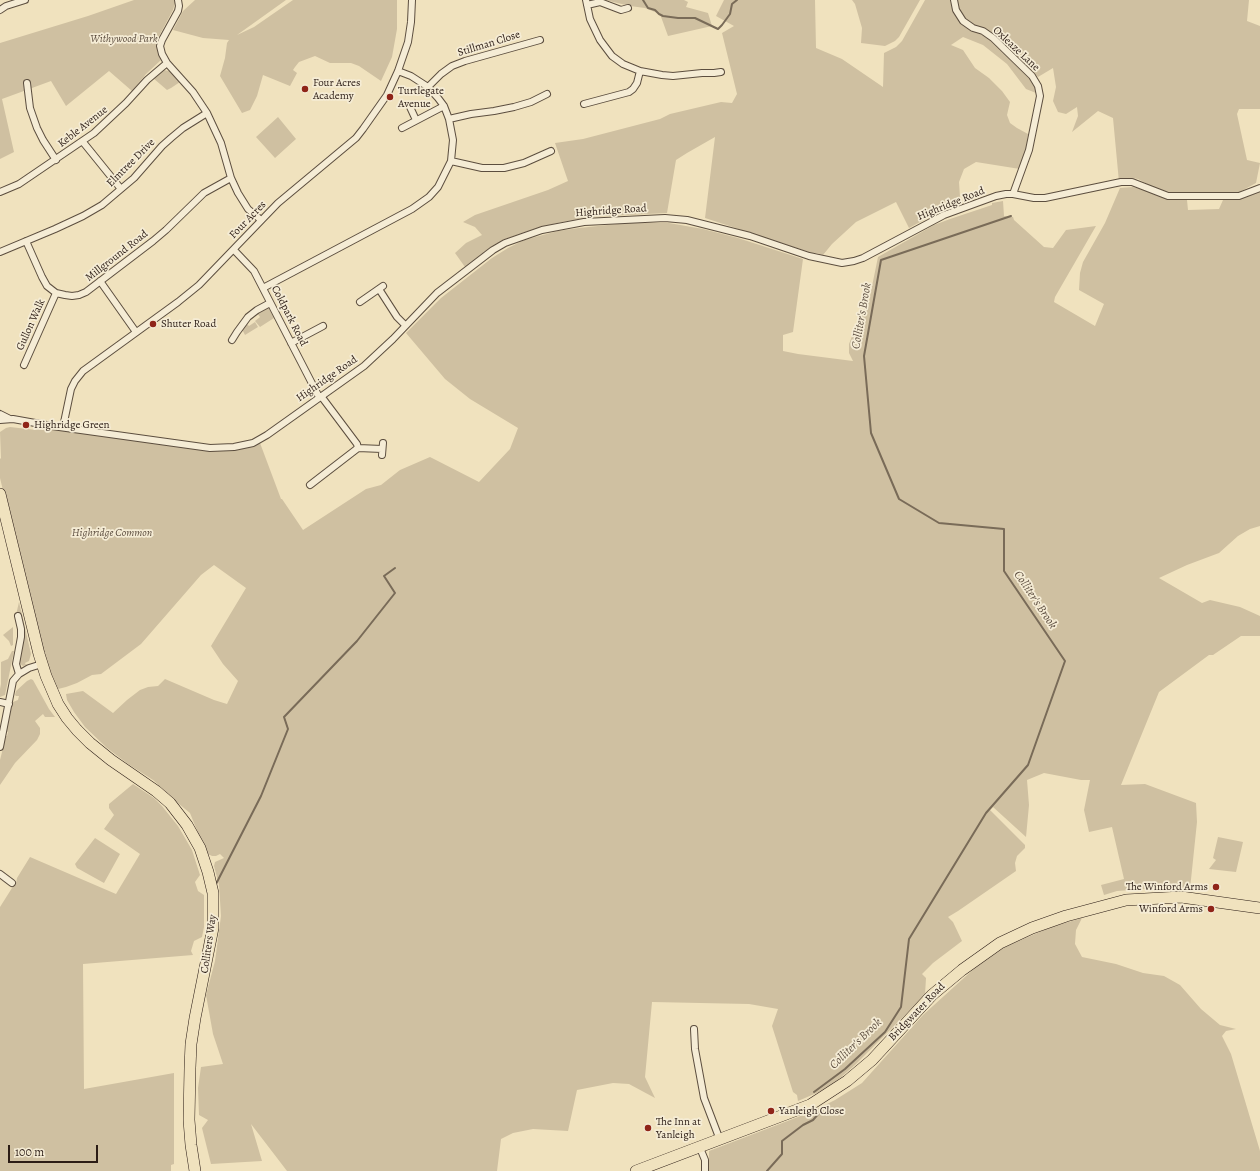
<!DOCTYPE html>
<style>
body{margin:0}
#map{position:relative;width:1260px;height:1171px;overflow:hidden;background:#f0e2be;font-family:Alegreya,serif}
canvas{display:block}
.scale{position:absolute;left:8px;top:1145px;width:90px;height:18px;box-sizing:border-box;border:2px solid #2b1c15;border-top:0;padding-left:5px;font-size:12px;line-height:14px;white-space:nowrap;color:#2b1c15;-webkit-text-stroke:3px #f5ecd5;paint-order:stroke}
</style>
<div id="map">
<canvas width="1260" height="1171"></canvas>
<div class="scale">100 m</div>
</div>
<script>
const ctx = document.querySelector('canvas').getContext('2d');
ctx.lineJoin = 'round';
function fill(path, color) { ctx.fillStyle = color; ctx.fill(path, 'evenodd'); }
const shape = rows => new Path2D(rows.map(r => 'M' + r).join(''));
function strokePath(path, color, width, dash) { ctx.strokeStyle = color; ctx.lineWidth = width; ctx.lineCap = dash ? 'butt' : 'round'; ctx.setLineDash(dash || []); ctx.stroke(path); }
function drawText(font, color, halo, rows, align = 'center') {
  ctx.font = font + ' Alegreya,serif'; ctx.lineWidth = 3.5; ctx.setLineDash([]); ctx.textBaseline = 'middle'; ctx.strokeStyle = halo; ctx.fillStyle = color; for (const [text, x, y, turn = 0] of rows) {
    ctx.save(); ctx.translate(x, y); ctx.rotate((+turn || 0) * Math.PI / 180); ctx.textAlign = isNaN(turn) ? turn : align; if (halo) ctx.strokeText(text, 0, 0); ctx.fillText(text, 0, 0); ctx.restore();
  }
}
const green = shape([
 [134,0,174,0,175,3,173,10,158,38,157,48,161,60,146,74,132,91,109,71,66,106,51,81,2,99,14,152,0,159,0,43,88,16],
 [195,0,286,0,237,35,254,27,293,0,397,0,397,29,392,57,381,81,359,66,351,63,330,63,315,56,299,62,295,67,293,70,297,73,290,86,263,75,257,96,250,110,242,113,220,76,225,58,227,43,229,40,203,38,173,30,183,11],
 [605,0,684,0,688,2,686,7,708,13,712,26,668,36,660,14,645,8,630,6],
 [724,0,815,0,816,48,842,59,883,87,884,53,896,47,902,41,925,0,950,0,953,12,959,21,972,31,981,34,992,41,1030,77,1036,87,1036,93,1026,89,1007,64,983,45,963,37,951,45,963,50,975,68,989,78,1002,91,1010,102,1007,115,1010,123,1017,128,1028,134,1026,150,1020,169,976,162,964,169,959,182,960,197,963,203,931,216,909,228,896,202,856,222,832,244,823,255,817,253,812,253,705,218,715,137,687,153,676,160,667,213,590,217,562,222,540,227,505,239,492,246,465,267,455,253,466,243,482,235,475,227,463,222,475,215,548,190,568,181,555,143,583,139,660,119,670,114,721,102,732,103,737,94,722,33,734,26,716,16],
 [852,0,920,0,899,37,895,41,885,46,861,43,862,28,855,4],
 [957,0,1249,0,1247,21,1260,26,1260,109,1239,109,1237,114,1247,160,1260,163,1256,183,1236,194,1176,193,1158,190,1138,179,1132,178,1119,182,1113,118,1098,111,1072,132,1078,116,1077,107,1066,114,1058,112,1053,101,1056,87,1053,68,1038,77,996,36,984,29,976,26,965,18,959,9],
 [163,70,170,71,180,82,171,88,167,90,153,78],
 [278,117,296,139,275,158,256,137],
 [1133,187,1177,200,1187,200,1188,210,1219,209,1223,200,1236,200,1260,190,1260,526,1250,529,1238,536,1219,553,1187,565,1159,578,1202,603,1210,600,1240,607,1260,616,1260,636,1241,636,1213,655,1209,655,1159,692,1121,785,1145,784,1196,803,1197,822,1190,889,1160,888,1117,891,1104,895,1101,885,1124,879,1112,827,1089,832,1084,810,1090,780,1081,780,1044,773,1027,780,1029,805,1026,837,993,807,990,810,1025,845,1025,848,1017,856,1015,863,1016,871,958,911,948,917,953,922,962,941,933,963,922,974,926,978,925,995,855,1065,833,1084,819,1092,798,1101,797,1095,793,1092,772,1026,778,1009,749,1004,652,1002,645,1077,655,1098,629,1084,613,1083,577,1090,568,1131,533,1129,513,1133,501,1139,497,1171,287,1171,251,1124,262,1161,211,1164,202,1128,208,1120,199,1115,198,1088,201,1067,223,1064,213,1034,206,995,215,961,221,916,219,885,214,866,215,862,224,858,220,854,216,856,212,856,206,853,190,813,179,804,153,780,128,764,107,748,85,727,74,712,67,700,66,694,83,691,113,713,127,700,140,690,148,687,158,686,165,679,214,700,227,704,238,681,223,664,211,646,246,588,214,565,201,575,141,644,101,674,92,675,77,683,66,687,58,689,54,687,40,643,0,478,0,459,1,458,0,432,6,428,10,427,36,430,36,426,208,451,233,450,249,447,260,443,281,499,282,499,303,530,366,489,381,485,400,470,430,457,479,482,510,449,518,428,470,399,445,379,406,333,441,298,492,258,508,248,524,240,558,231,579,228,627,223,669,223,703,229,738,238,803,259,793,332,783,335,783,351,798,354,853,361,849,353,849,344,860,316,869,301,878,257,934,225,950,219,992,205,992,203,1003,201,1004,216,1013,217,1014,220,1044,247,1053,248,1066,230,1096,226,1055,297,1054,302,1095,326,1104,304,1079,290,1080,273,1083,262,1105,223,1120,188],
 [268,307,274,318,260,327,255,321,260,317,257,313],
 [255,322,258,327,245,335,242,329,246,323,249,326],
 [19,602,31,654,29,661,25,663,26,665,23,666,19,663,23,639,16,615],
 [13,627,13,645,11,646,9,641,3,635],
 [12,651,14,651,5,695,0,697,0,689,1,684,1,662,8,659],
 [31,679,33,680,49,709,55,717,45,717,43,714,35,721,40,728,40,734,37,740,15,763,0,785,0,760,6,736,7,736,8,732,6,731,13,702,18,700,19,696,16,696,15,695,16,691,27,681],
 [133,784,154,798,162,806,178,826,192,850,200,875,195,882,198,891,204,895,204,927,202,937,194,941,191,951,193,955,83,964,84,1089,174,1073,174,1164,171,1165,171,1171,0,1171,0,907,12,888,16,884,17,878,30,857,116,894,140,854,104,829,114,815,109,808,109,804],
 [1218,837,1243,842,1236,872,1209,869,1216,860,1213,858],
 [95,838,120,854,104,883,77,868,75,864],
 [1082,918,1076,930,1075,944,1082,957,1116,964,1143,973,1164,976,1180,985,1201,1009,1220,1025,1236,1029,1226,1031,1222,1036,1231,1054,1260,1151,1260,1171,709,1171,709,1151,811,1112,835,1100,862,1083,923,1015,976,967,1005,947,1051,927]
]);
const stream = shape([
 [643,0,648,8,655,10,659,14,663,16,678,18,695,18,718,29,722,25,730,14,732,4,737,0],
 [216,884,261,796,288,729,284,717,357,641,395,593,384,576,395,568],
 [814,1092,845,1069,885,1032,901,1007,909,939,986,813,1028,765,1065,661,1004,571,1004,529,939,523,899,499,871,433,864,356,881,260,1011,216],
 [767,1171,782,1154,782,1141,803,1125,813,1120,820,1112]
]);
const street = shape([
 [178,0,179,6,178,11,162,40,160,46,162,54,167,63,193,92,207,113,221,143,231,178,238,193,248,209,261,220],
 [586,0,590,19,600,40,612,56,623,64,640,71,662,75,673,76,702,73,714,73,721,72],
 [954,0,956,10,963,21,973,28,983,31,993,38,1032,76,1038,86,1040,96,1029,150,1013,194],
 [587,5,600,2,621,10,628,8],
 [0,10,6,6,25,0],
 [27,83,30,108,37,128,43,140,56,160],
 [428,87,441,74,452,66,465,61,540,40],
 [584,104,629,92,633,89,637,83,640,71],
 [410,107,416,120],
 [449,119,471,114,494,111,514,107,531,102,547,94],
 [402,128,444,106],
 [83,142,121,189],
 [451,161,482,168,504,168,524,163,551,151],
 [0,192,19,184,94,133,126,103,147,80,167,63],
 [26,241,42,277,47,286,56,293,65,295,72,296,79,295,86,292,153,241,166,230,204,193,231,178],
 [234,250,254,271,319,397],
 [0,252,55,229,83,216,102,205,134,178,162,146,171,138,183,128,207,113],
 [100,281,136,332],
 [263,288,412,209,429,197,438,187,451,161,453,140,449,119,444,106,438,98,428,87,411,76,398,71],
 [379,289,397,317,405,325],
 [360,302,383,286],
 [232,340,237,332,248,317,257,310,270,303],
 [291,343,323,326],
 [24,365,56,293],
 [0,414,10,419],
 [0,420,13,419,52,426,210,448,234,447,253,443,267,435,364,366,393,339,437,293,493,250,505,243,542,230,584,222,665,218,687,220,750,236,809,256,842,263,854,261,863,258,944,215,996,196,1006,194,1013,194,1034,198,1045,198,1121,182,1132,182,1168,196,1239,196,1260,188],
 [63,427,71,389,75,381,83,371,178,302,199,285,278,203,356,138,363,129,387,95,398,71,408,42,411,22,412,0],
 [358,448,382,449],
 [382,455,383,443],
 [310,485,358,448,357,444,321,396],
 [18,616,21,629,21,637,16,664,19,674],
 [0,702,9,704],
 [0,747,13,681,19,674,29,668,42,664],
 [0,874,12,883],
 [694,1029,695,1049,704,1098,720,1140],
 [700,1148,705,1160,705,1171]
]);
const highway = shape([
 [0,494,39,654,46,676,58,704,67,718,77,730,90,743,111,760,156,791,170,803,187,825,200,848,208,872,213,893,213,928,195,1018,191,1044,190,1068,189,1120,191,1145,195,1171],
 [636,1171,810,1105,847,1081,872,1060,932,995,962,970,1000,943,1032,928,1066,916,1126,900,1181,897,1260,908]
]);
const markers = [
 [305,89,4,"#8f2418"],
 [390,97,4,"#8f2418"],
 [153,324,4,"#8f2418"],
 [26,425,4,"#8f2418"],
 [1216,887,4,"#8f2418"],
 [1211,909,4,"#8f2418"],
 [771,1111,4,"#8f2418"],
 [648,1128,4,"#8f2418"]
];
const parkNames = [
 ["Withywood Park",124,39],
 ["Highridge Common",112,533]
];
const streetNames = [
 ["Stillman Close",489,44,-17],
 ["Oxleaze Lane",1016,49,43],
 ["Keble Avenue",83,127,-38],
 ["Elmtree Drive",131,163,-45],
 ["Highridge Road",951,204,-22],
 ["Highridge Road",611,211,-4],
 ["Four Acres",248,220,-46],
 ["Millground Road",117,256,-38],
 ["Coldpark Road",289,316,63],
 ["Gullon Walk",31,325,-66],
 ["Highridge Road",327,379,-35],
 ["Colliters Way",209,944,-82],
 ["Bridgwater Road",917,1012,-46]
];
const poiNames = [
 ["Four Acres",313,83],
 ["Academy",313,96],
 ["Turtlegate",398,91],
 ["Avenue",398,104],
 ["Shuter Road",161,324],
 ["Highridge Green",34,425],
 ["The Winford Arms",1208,887,"right"],
 ["Winford Arms",1203,909,"right"],
 ["Yanleigh Close",779,1111],
 ["The Inn at",656,1122],
 ["Yanleigh",656,1135]
];
const waterNames = [
 ["Colliter's Brook",862,316,-80],
 ["Colliter's Brook",1035,600,56],
 ["Colliter's Brook",856,1044,-44]
];
fill(green, '#cfc0a1');
strokePath(stream, '#796b58', 2);
strokePath(street, '#5c4e3f', 8);
strokePath(highway, '#2b1c15', 12);
strokePath(street, '#f5ecd5', 6);
strokePath(highway, '#f0e2be', 11);
for (const [x, y, r, color] of markers) { const dot = new Path2D(); dot.arc(x, y, r, 0, 2 * Math.PI); ctx.fillStyle = color; ctx.fill(dot); strokePath(dot, '#f5ecd5', 1.5); }
drawText('italic 11px', '#5c4d3f', '#f5ecd5', parkNames);
drawText('11px', '#2b1c15', '#f5ecd5', streetNames);
drawText('11px', '#2b1c15', '#f5ecd5', poiNames, 'left');
drawText('italic 12px', '#5f5042', '#f5ecd5', waterNames);
</script>
